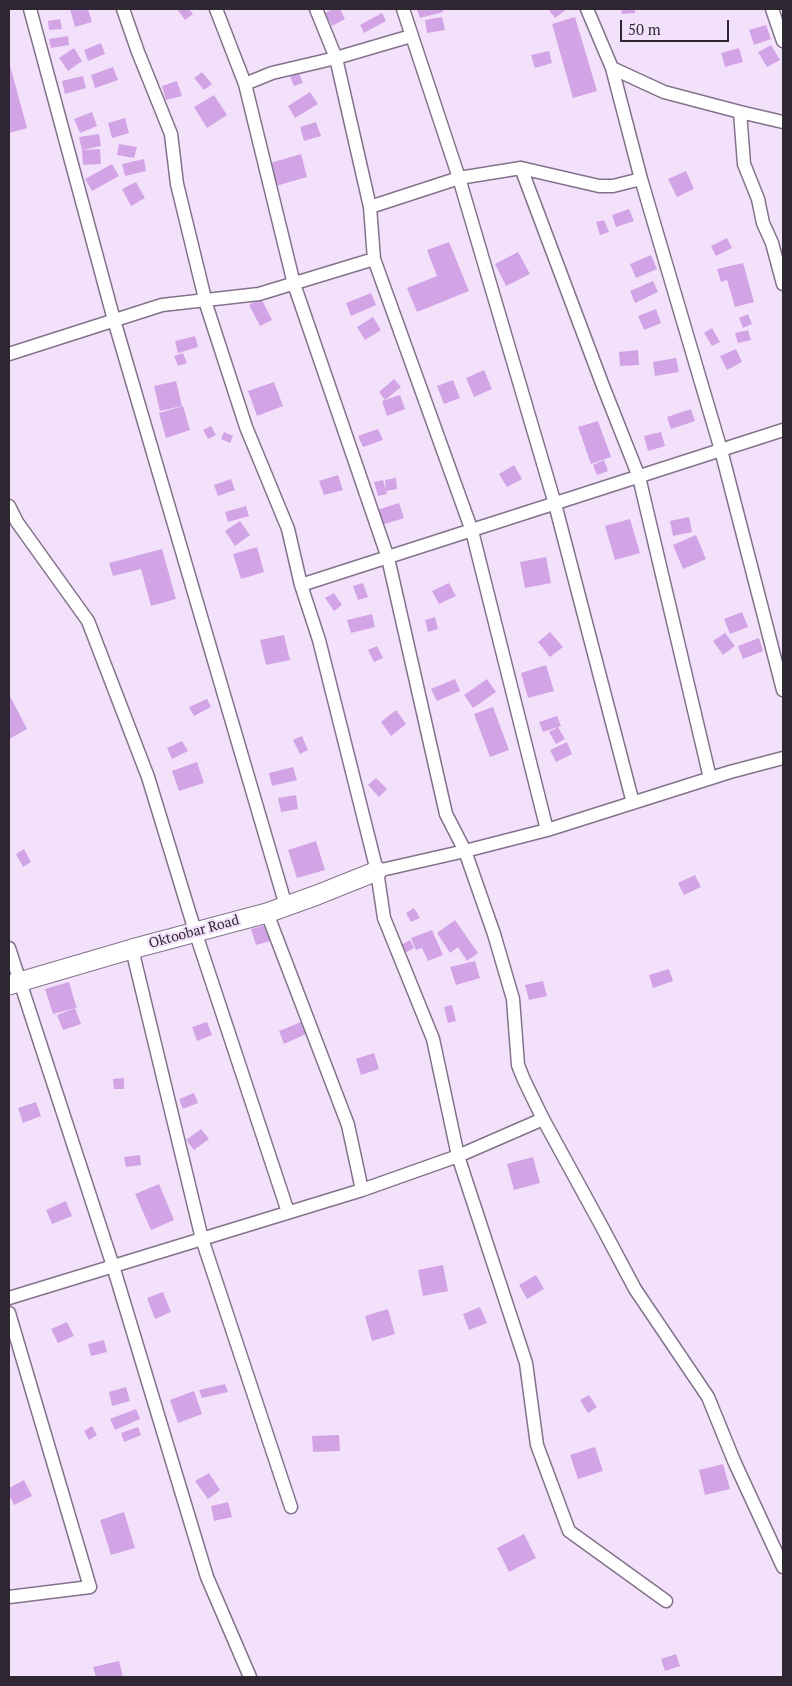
<!DOCTYPE html>
<style>
body{margin:0}
#map{position:relative;width:792px;height:1686px;overflow:hidden;background:#f3e1fc;font-family:"PT Serif",serif}
canvas{display:block}
.frame{position:absolute;inset:0;border:10px solid #2e2731;pointer-events:none}
.scale{position:absolute;left:620px;top:20px;width:109px;height:22px;box-sizing:border-box;border:2px solid #2e2731;border-top:0;padding-left:6px;font-size:15px;line-height:18px;white-space:nowrap;color:#2e2731;-webkit-text-stroke:4px #f3e1fc;paint-order:stroke}
</style>
<div id="map">
<canvas width="792" height="1686"></canvas>
<div class="frame"></div>
<div class="scale">50 m</div>
</div>
<script>
const ctx = document.querySelector('canvas').getContext('2d');
ctx.lineJoin = 'round';
function fill(path, color) { ctx.fillStyle = color; ctx.fill(path, 'evenodd'); }
const shape = rows => new Path2D(rows.map(r => 'M' + r).join(''));
function strokePath(path, color, width, dash) { ctx.strokeStyle = color; ctx.lineWidth = width; ctx.lineCap = dash ? 'butt' : 'round'; ctx.setLineDash(dash || []); ctx.stroke(path); }
function drawText(font, color, halo, rows, align = 'center') {
  ctx.font = font + ' "PT Serif",serif'; ctx.lineWidth = 4.5; ctx.setLineDash([]); ctx.textBaseline = 'middle'; ctx.strokeStyle = halo; ctx.fillStyle = color; for (const [text, x, y, turn = 0] of rows) {
    ctx.save(); ctx.translate(x, y); ctx.rotate((+turn || 0) * Math.PI / 180); ctx.textAlign = isNaN(turn) ? turn : align; if (halo) ctx.strokeText(text, 0, 0); ctx.fillText(text, 0, 0); ctx.restore();
  }
}
const building = shape([
 [70,9,77,9,77,10,88,9,92,22,75,27],
 [177,9,189,9,193,14,185,20],
 [333,9,340,9,345,19,332,26,325,13],
 [417,9,442,9,443,12,420,18],
 [548,9,567,9,555,18],
 [621,9,635,9,635,13,622,14],
 [382,13,386,21,364,33,360,25],
 [442,17,445,30,427,33,425,20],
 [575,17,597,91,573,98,552,24],
 [60,19,62,29,49,30,48,21],
 [766,25,771,39,754,45,749,30],
 [68,36,69,45,51,48,49,39],
 [101,43,105,54,88,61,84,50],
 [771,45,780,60,767,67,758,52],
 [74,48,82,61,68,71,59,58],
 [739,48,743,62,725,67,721,53],
 [549,51,552,63,535,68,531,55],
 [9,62,27,128,9,133],
 [113,67,118,80,95,88,91,75],
 [202,72,212,84,204,90,194,78],
 [299,73,303,83,294,86,290,77],
 [83,76,86,88,65,94,62,81],
 [177,81,182,96,166,100,162,86],
 [310,92,318,104,295,118,288,106],
 [214,95,227,115,207,128,194,107],
 [92,112,97,126,80,133,74,119],
 [125,118,129,133,112,138,108,123],
 [316,122,321,136,304,141,300,127],
 [99,134,101,146,82,150,79,137],
 [119,144,137,147,134,158,117,155],
 [100,149,101,164,83,165,82,150],
 [301,154,307,177,276,186,270,163],
 [144,159,146,171,125,176,122,164],
 [112,164,119,176,92,191,85,179],
 [686,171,694,189,677,197,668,179],
 [136,182,145,198,131,206,122,189],
 [629,209,634,221,616,227,612,215],
 [604,220,609,232,600,235,596,222],
 [727,238,732,248,716,256,711,246],
 [449,242,469,291,417,312,407,288,437,276,427,250],
 [518,252,530,274,506,286,495,264],
 [651,255,657,269,636,278,630,264],
 [743,263,754,302,735,307,727,280,721,282,717,269],
 [653,281,658,292,635,303,630,291],
 [371,293,376,305,351,316,346,303],
 [261,298,272,320,260,326,249,305],
 [656,309,661,323,644,330,638,316],
 [748,314,752,324,743,328,739,318],
 [373,317,381,330,365,340,357,327],
 [712,328,720,342,712,346,704,333],
 [748,330,751,340,738,343,735,333],
 [195,336,198,347,178,353,175,341],
 [736,349,742,362,727,370,720,356],
 [638,350,639,365,620,366,619,352],
 [183,353,187,363,178,366,174,356],
 [676,358,679,372,655,376,653,362],
 [484,370,492,389,474,397,466,378],
 [394,379,401,387,385,400,379,392],
 [453,380,460,398,444,404,437,386],
 [176,381,182,406,160,411,154,386],
 [274,382,283,406,257,416,248,391],
 [400,395,405,409,387,416,382,401],
 [183,406,190,430,166,438,159,413],
 [691,409,695,421,671,429,667,417],
 [598,421,611,457,591,464,578,427],
 [211,426,216,435,208,439,203,430],
 [378,429,383,440,363,447,358,436],
 [224,432,233,436,230,443,221,439],
 [661,432,665,446,648,451,644,436],
 [604,460,608,471,597,475,593,465],
 [514,465,522,479,507,487,499,474],
 [338,475,343,490,324,495,319,481],
 [396,478,397,489,386,491,385,480],
 [231,479,235,490,218,496,214,485],
 [383,480,387,494,378,496,374,482],
 [399,503,404,518,382,525,377,510],
 [246,506,249,516,228,522,225,512],
 [689,517,692,532,673,536,670,521],
 [630,519,640,553,615,560,605,526],
 [240,521,250,535,235,546,225,531],
 [696,535,706,559,683,569,673,545],
 [257,547,264,572,241,579,233,554],
 [162,549,176,599,151,606,141,569,113,576,109,563],
 [546,557,551,583,525,588,520,562],
 [363,583,368,597,358,600,353,586],
 [449,583,456,596,439,604,432,591],
 [334,593,342,605,334,611,325,598],
 [742,612,748,627,730,634,724,619],
 [372,614,375,627,351,633,347,620],
 [435,617,438,629,428,632,425,620],
 [550,632,563,647,550,657,538,642],
 [725,633,735,646,723,655,713,641],
 [284,635,290,660,266,665,260,640],
 [759,638,763,651,743,659,738,646],
 [377,646,383,658,374,662,368,650],
 [546,665,554,691,528,698,521,673],
 [455,679,460,691,437,701,431,689],
 [487,679,496,692,473,708,464,695],
 [9,694,27,729,9,739],
 [207,699,211,707,194,716,189,707],
 [493,707,509,750,490,757,474,714],
 [396,710,406,724,391,736,381,722],
 [557,716,561,726,543,732,539,722],
 [558,727,565,739,556,744,549,732],
 [302,736,308,750,300,754,293,740],
 [182,741,188,751,172,759,167,748],
 [567,742,572,754,556,762,550,750],
 [197,762,204,783,179,791,172,771],
 [293,767,297,780,272,786,269,773],
 [376,778,387,789,379,797,368,785],
 [296,795,298,809,281,812,278,798],
 [316,841,325,870,297,878,288,850],
 [24,849,31,862,23,867,16,854],
 [695,875,701,887,684,895,678,883],
 [414,908,420,918,411,922,406,913],
 [455,920,478,953,467,961,458,947,450,953,437,933],
 [269,924,274,940,256,945,251,929],
 [432,930,443,955,428,961,422,948,416,950,411,938],
 [410,940,414,948,405,953,401,945],
 [475,961,480,978,456,985,450,967],
 [669,969,673,981,653,988,649,975],
 [543,981,547,996,529,1000,525,985],
 [69,982,76,1006,78,1007,53,1014,45,989],
 [452,1005,456,1021,448,1023,444,1007],
 [75,1008,81,1024,63,1030,57,1015],
 [207,1022,212,1035,197,1041,192,1027],
 [301,1022,306,1034,284,1044,279,1031],
 [374,1053,379,1069,361,1075,356,1059],
 [124,1078,124,1089,114,1089,113,1079],
 [194,1093,198,1103,183,1109,179,1099],
 [36,1102,41,1116,23,1123,18,1108],
 [201,1129,209,1139,194,1150,186,1140],
 [140,1155,141,1165,126,1167,124,1157],
 [533,1157,540,1183,514,1190,507,1164],
 [159,1184,174,1220,151,1230,135,1194],
 [66,1201,72,1216,52,1224,46,1210],
 [443,1265,448,1291,423,1296,418,1270],
 [536,1275,544,1289,527,1299,519,1285],
 [163,1292,171,1312,155,1319,147,1298],
 [480,1307,487,1323,469,1330,463,1314],
 [388,1309,395,1334,372,1341,365,1316],
 [67,1322,74,1336,58,1343,51,1329],
 [104,1340,107,1352,91,1356,88,1344],
 [225,1384,228,1392,202,1398,199,1390],
 [126,1387,130,1401,112,1406,109,1392],
 [194,1391,202,1414,178,1423,170,1400],
 [589,1395,597,1407,588,1413,580,1400],
 [136,1409,140,1419,115,1430,110,1419],
 [92,1426,97,1435,89,1440,84,1431],
 [138,1427,141,1435,124,1442,121,1433],
 [339,1435,340,1451,313,1452,312,1436],
 [595,1447,603,1471,578,1479,570,1455],
 [723,1464,730,1489,705,1495,699,1470],
 [209,1473,220,1490,208,1499,195,1481],
 [24,1480,32,1496,14,1505,9,1495,9,1488],
 [228,1502,232,1517,214,1521,211,1506],
 [124,1512,135,1548,111,1555,100,1520],
 [524,1534,536,1558,509,1572,497,1548],
 [676,1654,680,1666,665,1671,661,1659],
 [119,1661,123,1677,96,1677,93,1667]
]);
const street = shape([
 [30,9,114,320,286,906],
 [123,9,138,52,171,134,177,184,207,307,246,427,288,529,301,585,319,640,377,871,465,851,494,934,513,999,518,1065,524,1080,543,1119,601,1225,635,1289,708,1397,734,1461,783,1567],
 [216,9,245,84,272,73,336,58,370,207,459,178,521,168,599,186,613,186,641,179,612,68,664,92,740,112,744,164,758,199,763,223,772,243,783,284],
 [316,9,336,58,411,36],
 [403,9,459,178,555,504,633,803],
 [587,9,612,68],
 [772,9,783,41],
 [245,84,294,284,388,558,446,814,465,851,547,830,730,772,783,758],
 [740,112,783,122],
 [521,168,603,386,639,477,710,778],
 [641,179,721,450,783,690],
 [374,259,472,531,547,830],
 [9,354,162,305,259,294,374,259,370,207],
 [9,506,17,522,88,621,148,777,195,931,288,1212],
 [301,585,783,430],
 [377,871,384,918,433,1039,458,1156,526,1363,537,1445,569,1531,666,1601],
 [267,913,348,1125,362,1190],
 [9,948,113,1266,207,1577,250,1677],
 [132,949,202,1239,291,1507],
 [9,1298,362,1190,458,1156,543,1119],
 [9,1313,90,1587,9,1597]
]);
const secondary = shape([
 [9,985,132,949,267,913,317,895,377,871]
]);
const streetNames = [
 ["Oktoobar Road",194,932,-15]
];
fill(building, '#d2a4e6');
strokePath(street, '#83728a', 15);
strokePath(secondary, '#83728a', 21);
strokePath(street, '#fff', 12);
strokePath(secondary, '#fff', 19);
drawText('14px', '#2e2731', '#f3e1fc', streetNames);
</script>
